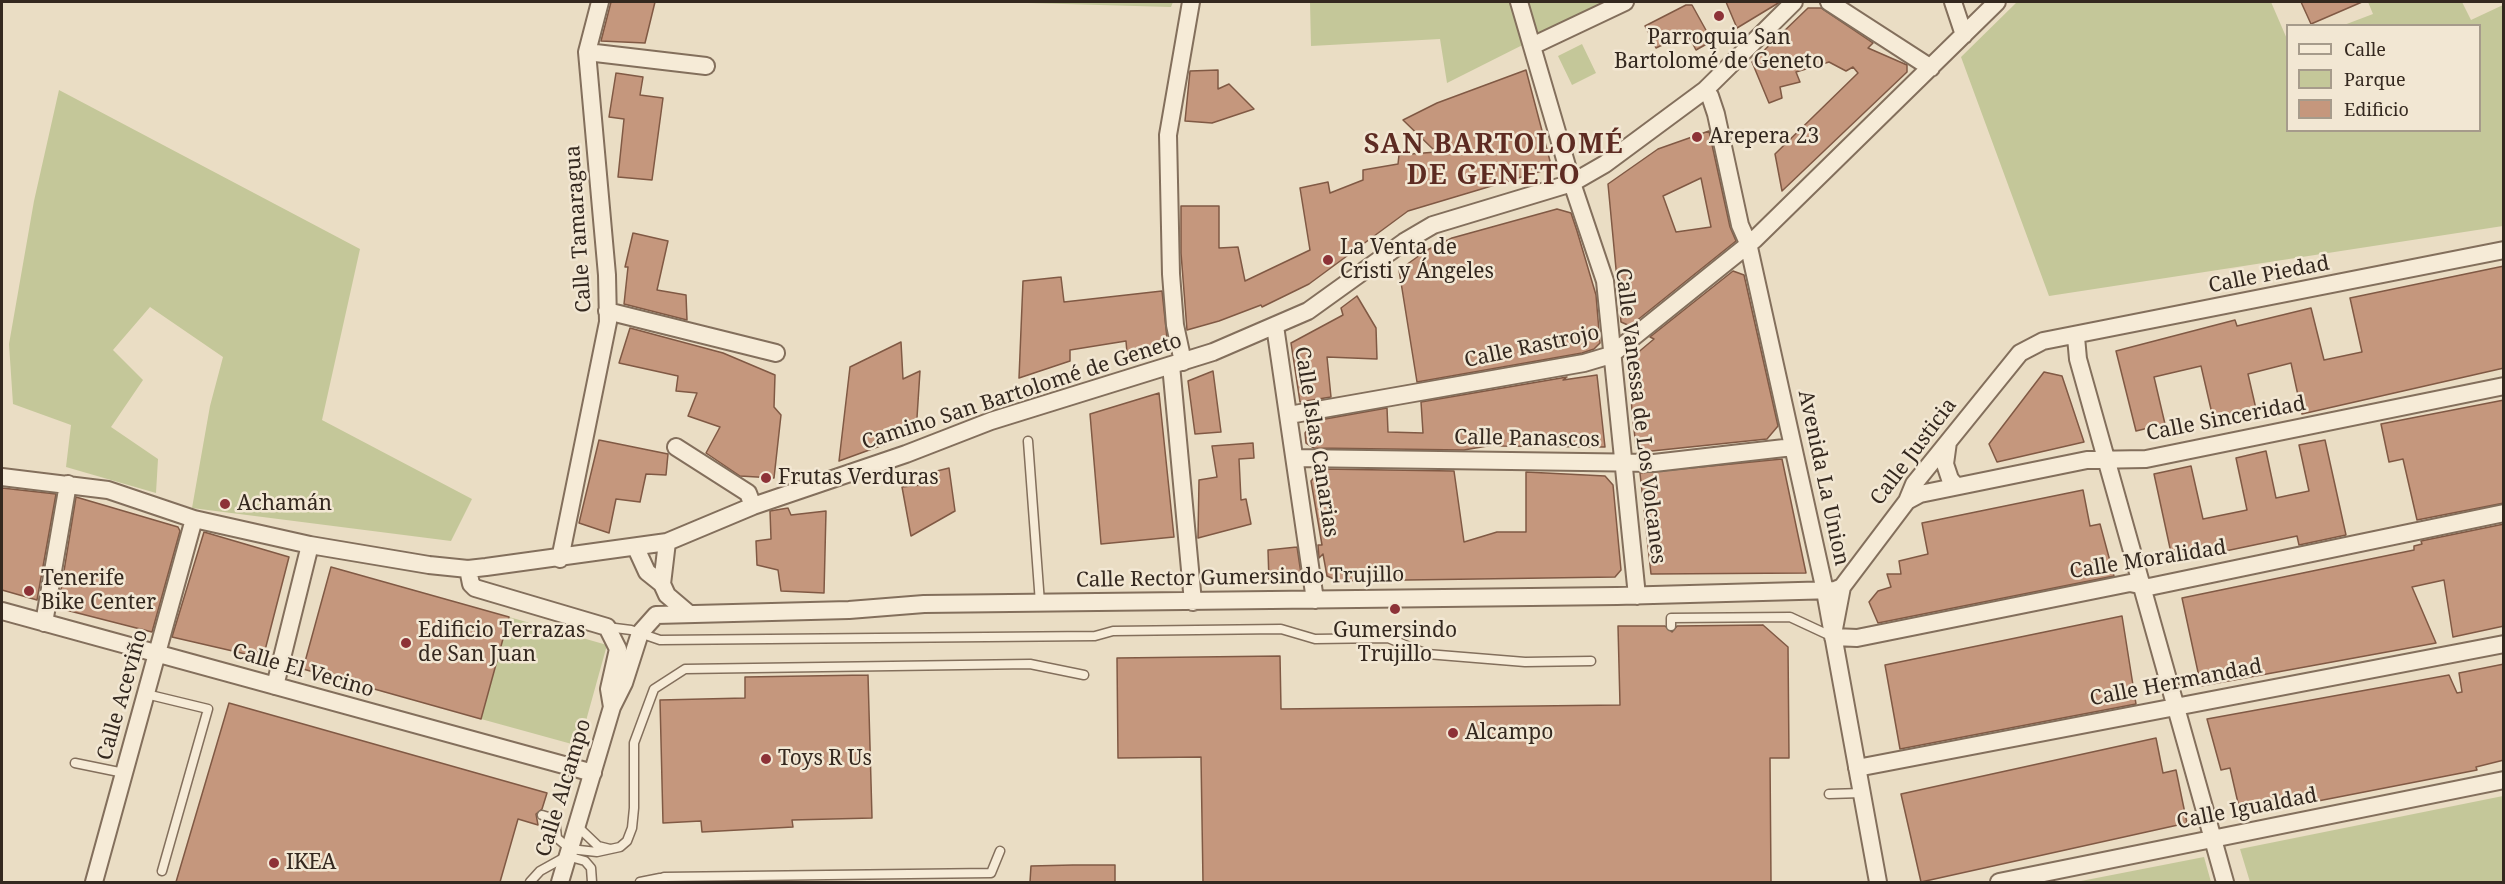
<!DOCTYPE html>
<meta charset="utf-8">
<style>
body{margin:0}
#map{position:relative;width:2505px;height:884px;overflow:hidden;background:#eaddc4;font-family:"Noto Serif",serif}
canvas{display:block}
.frame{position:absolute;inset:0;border:3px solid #34281f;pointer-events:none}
.legend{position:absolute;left:2286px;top:24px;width:195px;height:108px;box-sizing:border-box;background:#f2e7d3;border:2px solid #a69b8b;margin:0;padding:8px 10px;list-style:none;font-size:18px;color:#34281f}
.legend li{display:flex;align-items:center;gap:12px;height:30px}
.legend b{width:30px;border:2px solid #a69b8b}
</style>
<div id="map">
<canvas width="2505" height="884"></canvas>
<div class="frame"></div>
<ul class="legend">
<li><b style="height:8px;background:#f6ebd7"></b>Calle</li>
<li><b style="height:16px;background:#c4c799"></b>Parque</li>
<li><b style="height:16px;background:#c5977d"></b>Edificio</li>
</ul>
</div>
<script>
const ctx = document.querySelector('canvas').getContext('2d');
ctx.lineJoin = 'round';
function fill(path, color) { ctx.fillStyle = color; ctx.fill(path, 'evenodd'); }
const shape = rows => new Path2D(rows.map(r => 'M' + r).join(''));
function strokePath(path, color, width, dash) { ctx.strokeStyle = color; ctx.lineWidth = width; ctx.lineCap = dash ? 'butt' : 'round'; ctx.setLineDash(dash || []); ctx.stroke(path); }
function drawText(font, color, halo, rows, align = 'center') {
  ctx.font = font + ' "Noto Serif",serif'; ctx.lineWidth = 5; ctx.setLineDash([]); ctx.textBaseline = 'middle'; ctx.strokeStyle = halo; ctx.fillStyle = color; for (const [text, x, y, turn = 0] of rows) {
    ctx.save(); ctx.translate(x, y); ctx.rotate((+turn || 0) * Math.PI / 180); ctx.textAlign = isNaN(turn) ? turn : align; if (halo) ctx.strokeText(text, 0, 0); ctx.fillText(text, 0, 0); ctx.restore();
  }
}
const green = shape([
 [992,2,1173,2,1171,7],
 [1310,2,1608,2,1447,83,1440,39,1311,46],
 [2017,2,2271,2,2287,39,2288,130,2480,130,2480,26,2344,25,2373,14,2368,2,2462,2,2471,20,2503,5,2503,226,2049,296,1961,57],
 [1582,44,1596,73,1572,85,1558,56],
 [59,90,360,249,322,420,472,499,451,541,192,508,210,406,223,357,150,307,113,350,143,380,111,427,158,459,156,493,66,467,71,425,13,404,9,344,34,201],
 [509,617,607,645,579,746,481,719],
 [2503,796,2503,882,2250,882,2240,849],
 [2204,857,2211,882,2076,882]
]);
const building = shape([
 [611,2,655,2,645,43,601,41,611,2],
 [1726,2,1780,2,1737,28,1726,2],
 [2301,2,2362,2,2311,24,2301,2],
 [1686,5,1692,5,1712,41,1696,50,1687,33,1656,48,1645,26,1686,5],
 [1808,8,1821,8,1873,43,1868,48,1907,65,1907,72,1782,191,1775,154,1858,73,1853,67,1846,71,1829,62,1796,72,1800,82,1780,87,1782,98,1769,103,1752,62,1808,8],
 [1218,70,1218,89,1229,84,1254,109,1212,123,1185,121,1190,71,1218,70],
 [1526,70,1550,161,1545,170,1408,211,1309,284,1262,307,1261,305,1219,321,1187,330,1181,253,1181,206,1219,206,1219,248,1238,247,1245,281,1310,250,1300,188,1328,182,1330,193,1363,180,1363,170,1398,164,1399,155,1436,152,1403,120,1437,103,1526,70],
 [616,73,643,77,640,95,663,98,652,180,618,177,624,119,609,117,616,73],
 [1709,131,1730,227,1736,241,1630,326,1621,322,1608,184,1658,149,1709,131],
 [1701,178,1711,227,1676,232,1663,196,1701,178],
 [1557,209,1571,213,1577,231,1596,295,1600,343,1594,349,1582,353,1417,382,1399,270,1427,250,1452,238,1557,209],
 [633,233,668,241,657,290,686,295,687,320,624,304,628,267,625,267,633,233],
 [2504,266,2504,368,2302,414,2291,363,2248,374,2256,409,2213,418,2201,366,2154,377,2165,424,2136,431,2116,351,2235,320,2237,326,2311,308,2324,360,2362,352,2350,298,2504,266],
 [1733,271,1744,275,1778,426,1767,439,1642,452,1636,447,1632,412,1629,360,1654,339,1650,337,1733,271],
 [1061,277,1064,302,1162,291,1167,338,1160,350,1127,353,1126,341,1070,350,1070,361,1019,378,1023,281,1061,277],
 [1357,296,1376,328,1377,359,1327,357,1331,397,1300,402,1291,343,1343,315,1341,308,1357,296],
 [630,328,723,353,775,375,774,407,781,415,774,478,740,476,706,453,720,427,688,416,697,393,676,391,678,376,619,363,630,328],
 [901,342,903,379,920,371,916,433,839,461,850,367,901,342],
 [1213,371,1221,432,1195,434,1188,381,1213,371],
 [2044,372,2062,376,2084,442,1997,462,1989,444,2044,372],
 [1597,375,1605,447,1499,446,1499,444,1464,450,1314,448,1306,443,1305,433,1314,421,1387,408,1388,432,1423,433,1421,402,1567,377,1563,380,1597,375],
 [1159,393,1174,537,1101,544,1090,414,1159,393],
 [2504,400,2504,503,2417,520,2403,459,2389,462,2381,424,2504,400],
 [599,440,668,454,666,475,646,474,640,502,616,499,609,533,579,523,599,440],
 [2325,440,2346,535,2299,545,2297,536,2173,562,2154,474,2191,466,2203,519,2247,510,2236,458,2266,451,2276,498,2309,491,2299,445,2325,440],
 [1253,443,1254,458,1239,459,1241,500,1246,499,1251,524,1198,538,1199,480,1217,477,1212,446,1253,443],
 [1782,459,1806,573,1651,574,1640,473,1782,459],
 [949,468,955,511,911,536,902,487,930,484,929,473,949,468],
 [1321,469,1454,471,1464,542,1497,532,1526,532,1526,472,1605,476,1613,485,1621,570,1615,577,1338,581,1327,576,1323,554,1319,558,1318,545,1322,545,1311,481,1321,469],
 [2,488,56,494,37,600,2,590,2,488],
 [2083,490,2090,526,2100,524,2114,576,1878,623,1869,602,1878,591,1891,587,1887,574,1901,574,1899,561,1928,554,1922,523,2083,490],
 [76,497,178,527,180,531,152,632,58,608,76,497],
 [788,508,791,515,826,511,824,593,781,591,778,570,757,565,756,541,771,539,770,511,788,508],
 [2504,524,2504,626,2453,637,2444,580,2412,587,2436,643,2201,686,2182,598,2414,550,2414,546,2422,544,2421,541,2504,524],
 [204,532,289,557,263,658,172,637,204,532],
 [1297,547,1301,574,1290,582,1269,582,1268,550,1297,547],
 [331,567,509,617,481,719,303,669,331,567],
 [2122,616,2136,704,1900,749,1885,665,2122,616],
 [1763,625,1788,647,1789,758,1770,758,1771,882,1203,882,1201,757,1118,758,1117,658,1280,656,1281,709,1620,705,1618,626,1665,626,1672,632,1677,626,1763,625],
 [2504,664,2504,760,2476,767,2477,770,2241,816,2230,768,2221,770,2207,719,2449,675,2457,693,2462,692,2459,673,2504,664],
 [868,675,872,818,792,820,793,827,702,832,701,821,663,823,660,700,745,698,745,677,868,675],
 [229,703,547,793,542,809,536,814,538,825,518,819,500,882,176,882,229,703],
 [2156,738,2163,773,2176,770,2187,823,1921,882,1901,794,2156,738],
 [1073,865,1115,865,1115,882,1030,882,1031,866,1073,865]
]);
const service = shape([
 [1028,441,1040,603],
 [1671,626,1671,618,1790,617,1833,637],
 [607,627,631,630,660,640,1095,636,1113,631,1281,629,1315,639,1388,638,1427,654,1525,662,1591,661],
 [146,694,208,709,162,871],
 [75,763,124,773],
 [1829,794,1862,793],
 [542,815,555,819,557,838,570,849,597,852,620,847,627,841,632,828,634,808,634,743,654,689,685,669,1030,664,1084,675],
 [577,826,598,846,610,849],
 [530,882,540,871,567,856,585,861,591,868,592,882],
 [640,882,660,878],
 [656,882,664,877,991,873,1000,851]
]);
const minor = shape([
 [1519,2,1572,183,1605,281,1637,596],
 [1829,2,1931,68],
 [1953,2,1964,35],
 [1532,46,1625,2],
 [587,52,706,66],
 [1705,90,1710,96,1716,114,1740,225,1748,243,1825,591,1878,882],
 [607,311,776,353],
 [1275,326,1315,600],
 [2076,337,2078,359,2225,882],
 [1183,362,1175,325,1171,274,1168,135,1191,2],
 [1171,365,1193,602],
 [1289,415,1584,363,1611,355,1754,240,1997,2],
 [1948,442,1945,464,1950,479,1956,486],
 [676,447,748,493,753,506],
 [1296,458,1654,463,1793,447],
 [2,477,108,490,194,519,310,545,429,565,468,569,486,567,667,542,753,506,906,454,991,421,1213,352,1308,311,1404,242,1433,225,1572,183,1605,164,1705,90,1794,2],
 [1907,501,1920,494,2087,460,2146,459,2504,386],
 [667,542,662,584,667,595,687,612],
 [636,548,647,572,662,584],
 [560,559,608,322,607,275,587,52,600,2],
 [468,569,471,584,475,588,607,627,618,649,609,689,612,707],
 [2,611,593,773],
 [44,623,68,484],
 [1834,629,1842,587],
 [1833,637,1857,638,2130,583,2149,587,2504,513],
 [275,686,310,545],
 [1857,768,2504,644],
 [94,882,194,519],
 [560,882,612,707,624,683,640,633,656,615,849,610,924,604,1617,596,1835,590,1842,587,1907,501,1914,484,2020,353,2043,341,2504,250],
 [1999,882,2504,780]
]);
const markers = [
 [1719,16,6,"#8d3237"],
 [1697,137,6,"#8d3237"],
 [1328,260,6,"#8d3237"],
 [766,478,6,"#8d3237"],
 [225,504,6,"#8d3237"],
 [29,591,6,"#8d3237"],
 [1395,609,6,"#8d3237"],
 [406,643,6,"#8d3237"],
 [1453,733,6,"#8d3237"],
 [766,759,6,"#8d3237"],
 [274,863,6,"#8d3237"]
];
const poiNames = [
 ["Parroquia San",1719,38,"center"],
 ["Bartolomé de Geneto",1719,62,"center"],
 ["Arepera 23",1709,137],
 ["La Venta de",1340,248],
 ["Cristi y Ángeles",1340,272],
 ["Frutas Verduras",778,478],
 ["Achamán",237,504],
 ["Tenerife",41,579],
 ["Bike Center",41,603],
 ["Edificio Terrazas",418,631],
 ["de San Juan",418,655],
 ["Gumersindo",1395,631,"center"],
 ["Trujillo",1395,655,"center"],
 ["Alcampo",1465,733],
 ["Toys R Us",778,759],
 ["IKEA",286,863]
];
const streetNames = [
 ["Calle Tamaragua",579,229,-94],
 ["Calle Piedad",2269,275,-11],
 ["Calle Rastrojo",1532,347,-12],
 ["Camino San Bartolomé de Geneto",1022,392,-18],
 ["Calle Vanessa de Los Volcanes",1640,416,83],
 ["Calle Sinceridad",2226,419,-11],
 ["Calle Panascos",1527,439,1],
 ["Calle Islas Canarias",1316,442,81],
 ["Calle Justicia",1914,452,-53],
 ["Avenida La Union",1823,478,78],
 ["Calle Moralidad",2148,560,-9],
 ["Calle Rector Gumersindo Trujillo",1240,578,-1],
 ["Calle El Vecino",303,671,16],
 ["Calle Hermandad",2176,683,-11],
 ["Calle Aceviño",123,695,-74],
 ["Calle Alcampo",564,788,-73],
 ["Calle Igualdad",2247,809,-11]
];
const districtNames = [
 ["SAN BARTOLOMÉ",1494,145],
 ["DE GENETO",1494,176]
];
fill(green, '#c4c799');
fill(building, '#c5977d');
strokePath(building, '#805944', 1.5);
strokePath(service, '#836f5c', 11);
strokePath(minor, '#836f5c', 20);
strokePath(service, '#f6ebd7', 8);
strokePath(minor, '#f6ebd7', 16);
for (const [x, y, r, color] of markers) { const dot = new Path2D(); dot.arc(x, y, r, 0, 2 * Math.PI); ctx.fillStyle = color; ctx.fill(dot); strokePath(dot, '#f2e7d3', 2); }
drawText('21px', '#34281f', '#f2e7d3', poiNames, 'left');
drawText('21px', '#34281f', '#f2e7d3', streetNames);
ctx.letterSpacing = '1.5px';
drawText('bold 27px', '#5d2b22', '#f2e7d3', districtNames);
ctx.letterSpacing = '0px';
</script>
